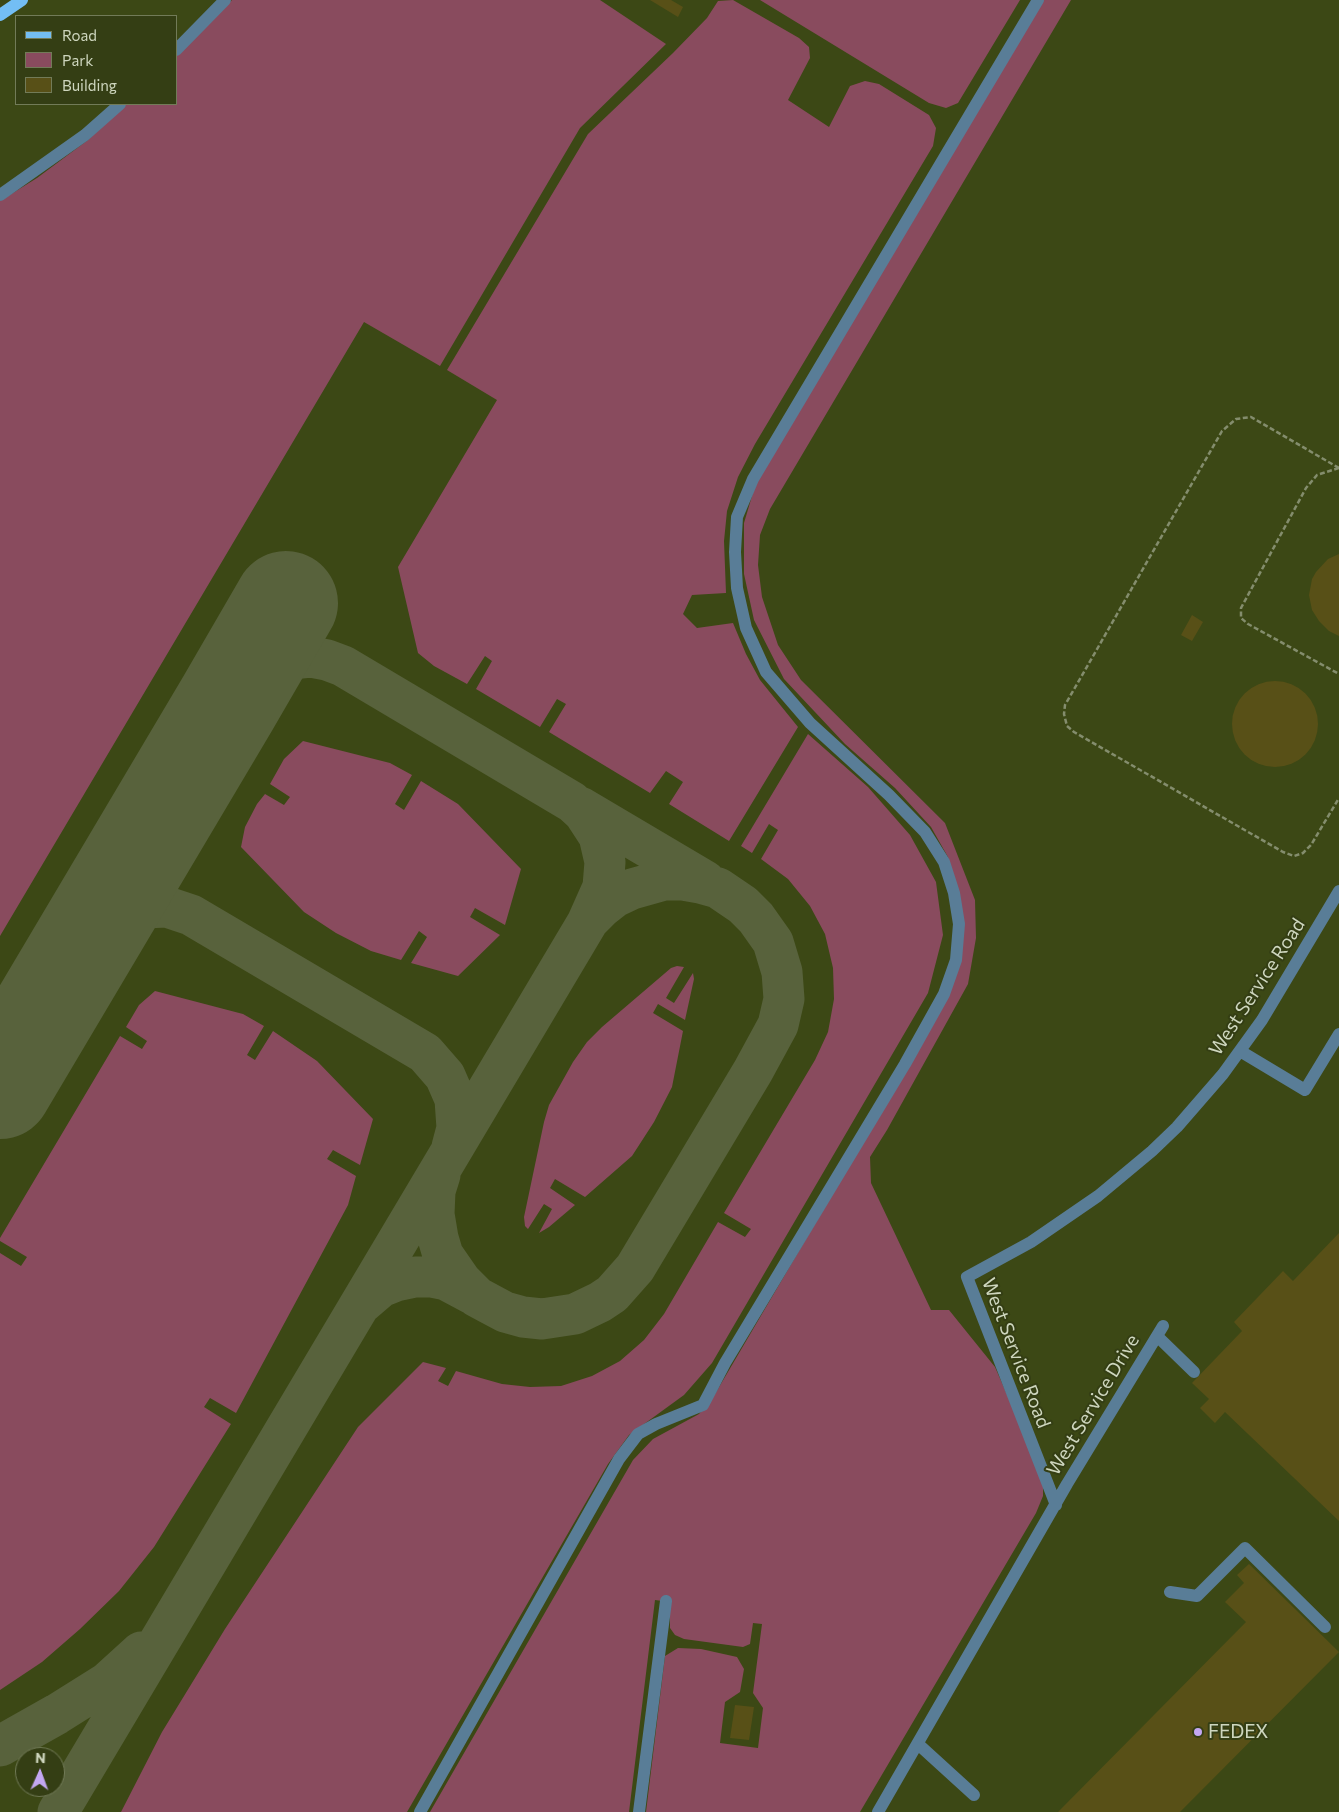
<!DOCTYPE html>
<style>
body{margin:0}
#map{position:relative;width:1339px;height:1812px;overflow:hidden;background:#343e14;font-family:Commissioner,sans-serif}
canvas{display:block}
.legend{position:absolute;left:15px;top:15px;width:162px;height:90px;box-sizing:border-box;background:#343e14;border:1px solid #727b58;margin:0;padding:6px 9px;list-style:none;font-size:15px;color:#ced6be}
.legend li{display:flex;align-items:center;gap:10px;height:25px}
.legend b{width:25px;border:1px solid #727b58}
.north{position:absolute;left:15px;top:1747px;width:50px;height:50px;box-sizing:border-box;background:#343e14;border:1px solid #727b58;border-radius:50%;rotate:2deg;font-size:14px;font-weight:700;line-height:20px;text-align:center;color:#ced6be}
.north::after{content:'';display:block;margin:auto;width:18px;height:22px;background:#c3a7f2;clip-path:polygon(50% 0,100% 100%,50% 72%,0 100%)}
</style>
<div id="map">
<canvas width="1339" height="1812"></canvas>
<ul class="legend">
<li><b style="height:6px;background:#73bef4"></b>Road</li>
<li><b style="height:14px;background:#894b5e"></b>Park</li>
<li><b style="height:14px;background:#585017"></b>Building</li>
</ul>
<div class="north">N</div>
</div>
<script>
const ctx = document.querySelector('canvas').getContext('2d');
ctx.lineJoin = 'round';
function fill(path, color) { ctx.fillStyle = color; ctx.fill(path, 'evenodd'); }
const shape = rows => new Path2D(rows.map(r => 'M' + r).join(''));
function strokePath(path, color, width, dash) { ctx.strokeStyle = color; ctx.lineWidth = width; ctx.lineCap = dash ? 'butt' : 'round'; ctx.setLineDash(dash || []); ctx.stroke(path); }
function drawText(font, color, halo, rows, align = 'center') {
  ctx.font = font + ' Commissioner,sans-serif'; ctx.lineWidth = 4; ctx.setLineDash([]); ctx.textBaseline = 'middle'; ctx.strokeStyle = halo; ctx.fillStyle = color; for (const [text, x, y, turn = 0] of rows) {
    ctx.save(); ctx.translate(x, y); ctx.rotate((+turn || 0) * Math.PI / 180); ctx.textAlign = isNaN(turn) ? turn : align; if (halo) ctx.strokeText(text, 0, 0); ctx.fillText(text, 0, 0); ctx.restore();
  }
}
const built = shape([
 [0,0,1339,0,1339,1812,0,1812],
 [16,16,176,16,176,104,16,104],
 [25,1757,55,1757,55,1787,25,1787]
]);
const green = shape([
 [232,0,600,0,666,44,580,128,440,366,364,322,0,936,0,201,37,178,88,140,126,104,176,104,176,56],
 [733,0,799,38,809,47,810,58,788,100,829,127,850,86,865,81,879,84,929,115,936,128,933,146,755,444,738,477,727,511,724,541,726,593,692,595,683,614,697,628,733,623,746,654,760,680,798,727,729,841,669,804,683,782,666,771,650,793,549,732,566,704,557,699,540,727,476,689,492,661,485,656,467,684,434,666,418,653,398,567,497,400,447,370,588,134,673,53,707,18,718,1],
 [760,0,1020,0,958,103,946,108,929,103],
 [1042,0,1071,0,770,509,760,535,758,565,762,597,778,645,801,680,945,823,975,900,976,938,968,984,887,1130,870,1157,871,1183,931,1310,949,1310,995,1367,1043,1477,1043,1496,1036,1513,860,1812,646,1812,665,1656,678,1648,701,1649,737,1657,744,1669,740,1692,725,1702,720,1743,758,1748,763,1708,753,1693,762,1624,753,1623,750,1644,743,1647,684,1639,675,1635,670,1628,670,1602,655,1600,629,1812,430,1812,633,1460,653,1439,699,1414,715,1394,945,1002,963,942,948,857,931,827,895,788,845,744,784,679,754,620,744,574,744,523,757,479],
 [808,734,868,787,910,835,936,882,943,935,928,993,712,1363,684,1395,629,1435,608,1464,407,1812,121,1812,162,1732,225,1629,358,1427,423,1362,446,1368,438,1381,448,1386,456,1371,502,1384,530,1387,561,1386,592,1376,620,1361,644,1340,664,1314,718,1222,745,1237,751,1229,724,1213,815,1060,828,1032,834,999,833,968,825,934,810,906,788,879,761,859,778,830,769,824,752,853,741,846],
 [303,741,390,763,412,775,395,804,404,810,421,781,458,804,521,869,505,925,475,908,470,917,500,935,458,976,411,963,427,937,419,931,401,960,371,951,336,933,304,912,241,847,245,827,257,804,265,794,284,805,290,797,270,784,284,759],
 [677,966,684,967,666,998,674,1003,693,973,694,979,685,1020,658,1004,653,1013,683,1031,672,1087,654,1122,632,1156,585,1197,555,1179,550,1188,575,1205,549,1227,539,1233,552,1209,544,1204,528,1229,525,1226,524,1217,544,1122,549,1105,573,1062,587,1042,602,1027,671,968],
 [155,991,243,1014,264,1026,247,1055,255,1060,273,1031,317,1061,373,1119,360,1165,333,1150,327,1159,356,1176,348,1205,236,1413,210,1398,204,1407,231,1424,154,1547,119,1591,80,1629,42,1662,0,1690,0,1253,21,1266,27,1257,0,1241,0,1238,120,1036,142,1049,147,1041,126,1027,139,1005]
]);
const taxiway = shape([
 [580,807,705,881],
 [51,1001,97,934,110,922,126,913,144,908,167,907,191,915,425,1053,445,1076,455,1099,457,1128,452,1147],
 [440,1175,435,1191,434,1214,438,1238,443,1255,461,1281,477,1297,490,1304,505,1312,523,1317,542,1319,575,1314,600,1302,612,1294,635,1268,753,1071,778,1025,784,999,782,972,773,942,756,918,743,905,718,888,700,883,683,880,664,880,632,889,615,897,601,908,588,921],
 [360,1305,381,1287,396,1281,415,1277,431,1277,446,1280,476,1296],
 [0,1746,57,1714,108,1682,141,1652],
 [58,1812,587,923,603,887,605,862,599,836,584,813,572,802,343,666,327,660,311,657,281,660,256,674,228,703]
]);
const runway = shape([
 [0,1087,228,703,286,603]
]);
const building = shape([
 [650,0,671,0,683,7,678,17],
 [1339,554,1339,636,1329,631,1319,621,1312,610,1309,595,1312,579,1316,572,1328,559],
 [1192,615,1203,622,1192,641,1181,635],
 '1232 724a43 43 0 1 1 86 0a43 43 0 1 1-86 0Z',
 [1339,1233,1339,1521,1225,1412,1215,1423,1200,1408,1209,1399,1192,1383,1242,1331,1234,1322,1283,1271,1293,1281],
 [1249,1564,1339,1652,1180,1812,1058,1812,1246,1622,1225,1602,1244,1583,1237,1575],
 [735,1705,754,1707,749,1740,730,1738]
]);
const path = shape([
 [1339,468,1251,417,1236,419,1222,431,1065,705,1064,714,1067,726,1074,732,1283,852,1294,856,1303,853,1311,845,1339,798],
 [1339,468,1317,475,1306,488,1241,608,1241,618,1248,624,1339,674]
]);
const minor = shape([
 [176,50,225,0],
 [0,195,85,135,120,104],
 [1240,1051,1305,1090,1339,1034],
 [1157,1336,1194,1372],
 [1056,1505,967,1277,1031,1242,1098,1196,1152,1151,1177,1127,1223,1074,1262,1020,1339,891],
 [1170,1592,1197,1596,1245,1548,1325,1627],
 [918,1744,974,1795],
 [420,1812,619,1459,638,1434,656,1424,703,1405,725,1363,905,1064,944,994,956,960,959,924,954,893,944,862,925,832,889,795,810,723,766,672,746,628,737,588,735,552,737,517,753,479,1038,0],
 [639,1812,666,1601],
 [878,1812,1067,1484,1163,1326]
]);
const major = shape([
 [0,15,22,0]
]);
const markers = [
 [1198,1732,5,"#c3a7f2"]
];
const streetNames = [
 ["West Service Road",1257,987,-57],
 ["West Service Road",1016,1353,69],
 ["West Service Drive",1093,1405,-59]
];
const poiNames = [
 ["FEDEX",1208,1732]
];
fill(built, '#3c4815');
fill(green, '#894b5e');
strokePath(taxiway, '#58623c', 41);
strokePath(runway, '#58623c', 104);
fill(building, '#585017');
strokePath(path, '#848d6d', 2.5, [5, 2.5]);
strokePath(minor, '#597d97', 12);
strokePath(major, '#73bef4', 12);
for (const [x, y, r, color] of markers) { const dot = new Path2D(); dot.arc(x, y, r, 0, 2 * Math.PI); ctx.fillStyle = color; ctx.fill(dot); strokePath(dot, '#343e14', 2); }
drawText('19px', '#ced6be', '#343e14', streetNames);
drawText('19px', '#ced6be', '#343e14', poiNames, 'left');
</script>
